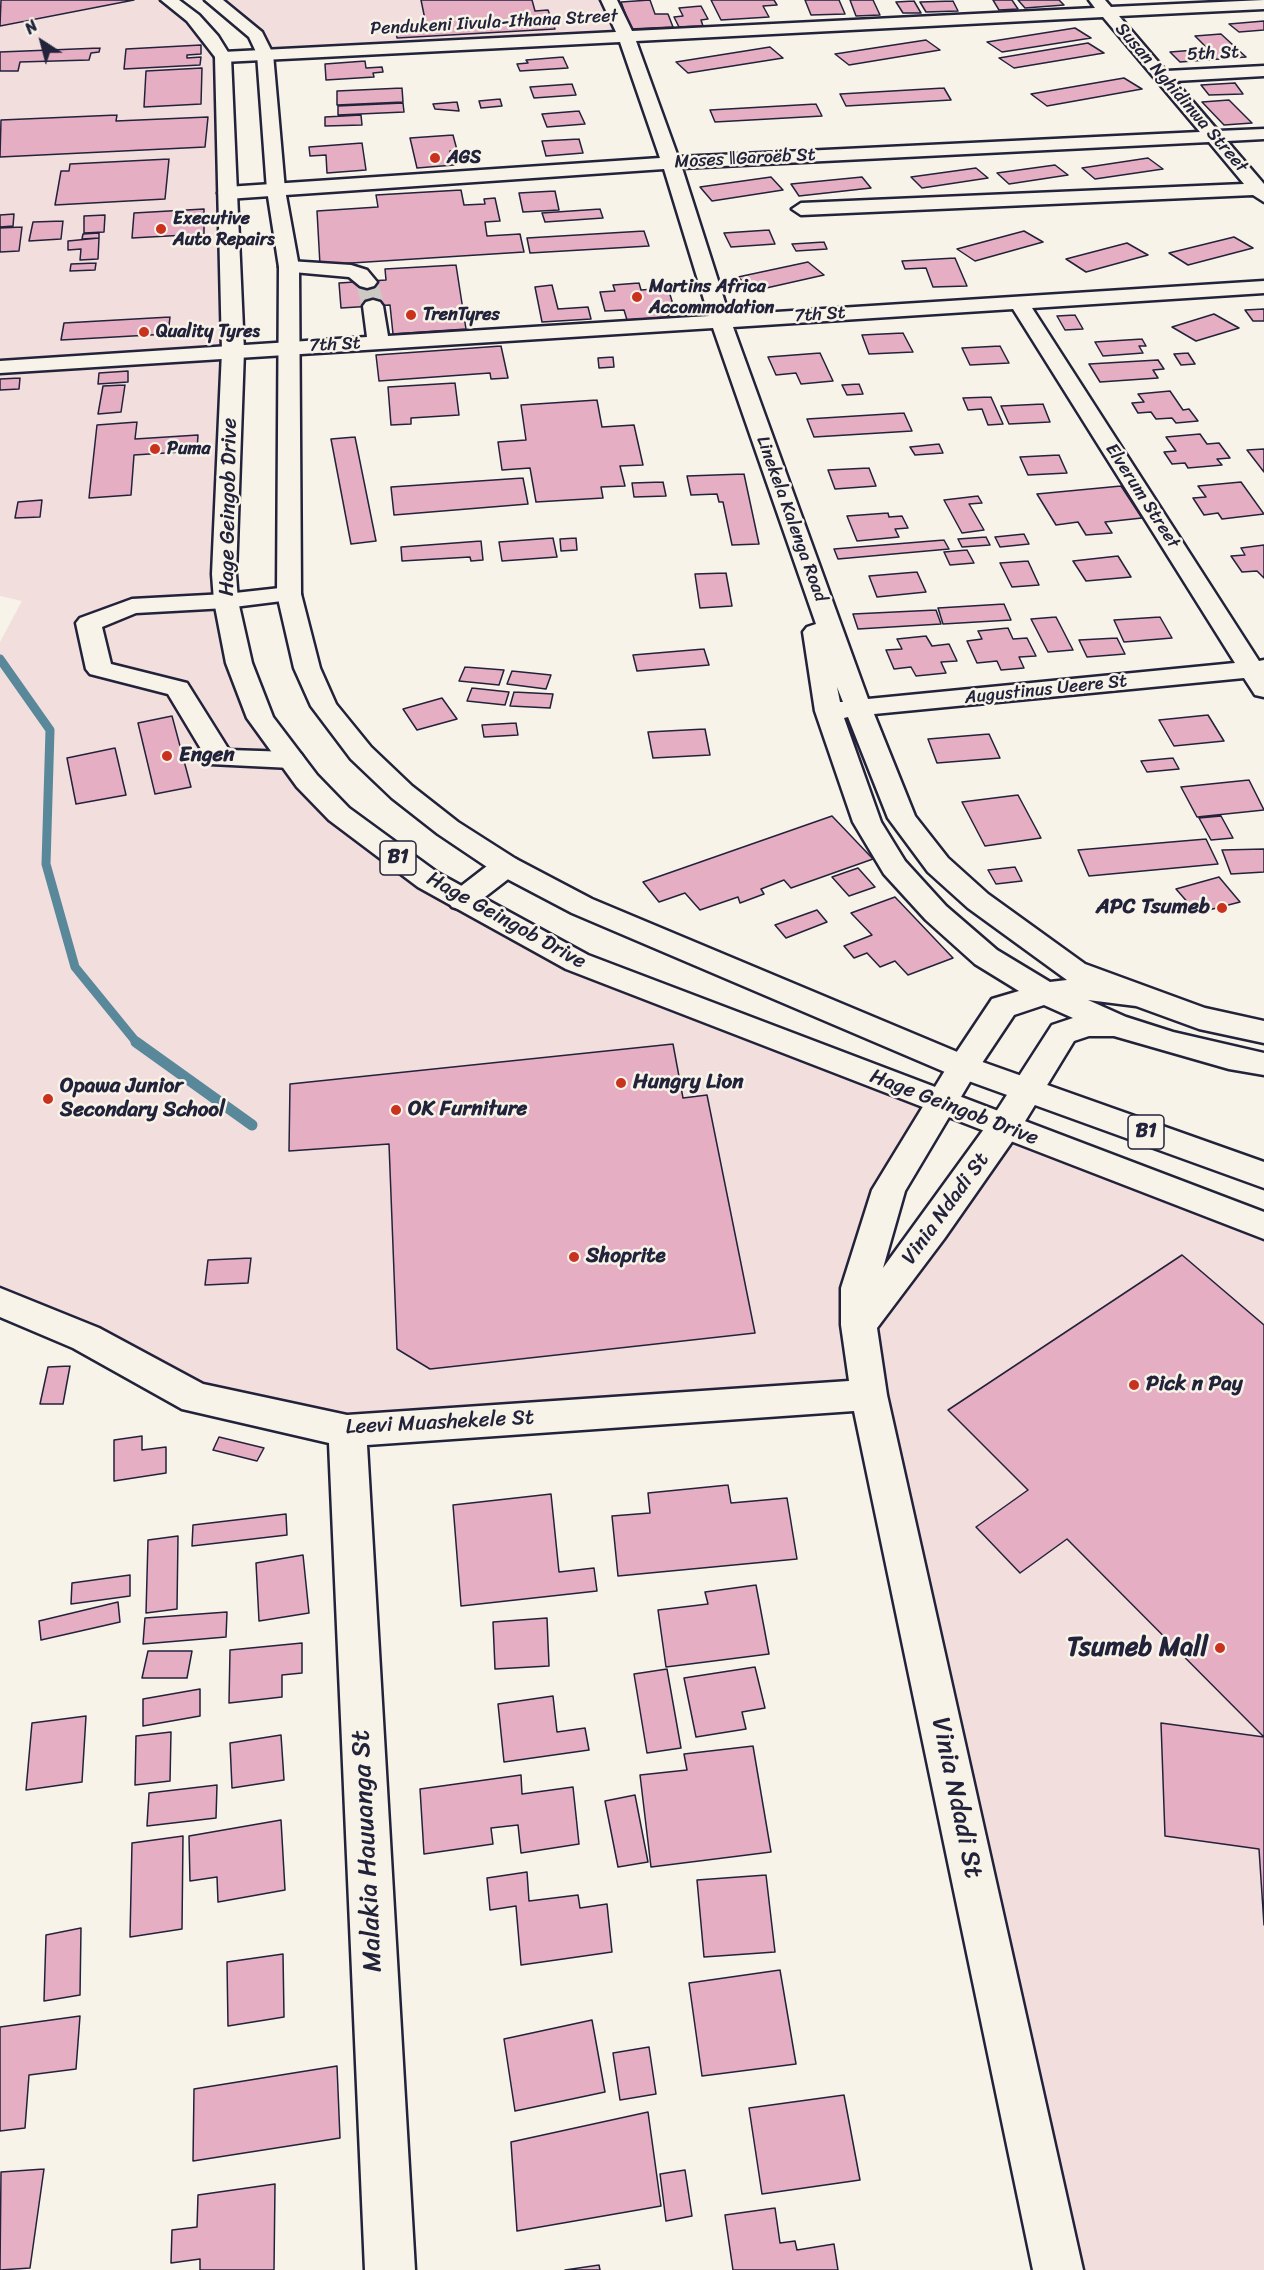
<!DOCTYPE html>
<meta charset="utf-8">
<style>
body{margin:0}
#map{position:relative;width:1264px;height:2270px;overflow:hidden;background:#f7f3e8;font-family:Sriracha,sans-serif}
canvas{display:block}
.north{position:absolute;left:12px;top:12px;width:60px;height:60px;-webkit-text-stroke:4px #f7f3e8;paint-order:stroke;rotate:324deg;font-size:16px;font-weight:700;line-height:24px;text-align:center;color:#22223b}
.north::after{content:'';display:block;margin:auto;width:21px;height:27px;background:#22223b;clip-path:polygon(50% 0,100% 100%,50% 72%,0 100%)}
</style>
<div id="map">
<canvas width="1264" height="2270"></canvas>
<div class="north">N</div>
</div>
<script>
const ctx = document.querySelector('canvas').getContext('2d');
ctx.lineJoin = 'round';
function fill(path, color) { ctx.fillStyle = color; ctx.fill(path, 'evenodd'); }
const shape = rows => new Path2D(rows.map(r => 'M' + r).join(''));
function strokePath(path, color, width, dash) { ctx.strokeStyle = color; ctx.lineWidth = width; ctx.lineCap = dash ? 'butt' : 'round'; ctx.setLineDash(dash || []); ctx.stroke(path); }
function drawText(font, color, halo, rows, align = 'center') {
  ctx.font = font + ' Sriracha,sans-serif'; ctx.lineWidth = 5; ctx.setLineDash([]); ctx.textBaseline = 'middle'; ctx.strokeStyle = halo; ctx.fillStyle = color; for (const [text, x, y, turn = 0] of rows) {
    ctx.save(); ctx.translate(x, y); ctx.rotate((+turn || 0) * Math.PI / 180); ctx.textAlign = isNaN(turn) ? turn : align; if (halo) ctx.strokeText(text, 0, 0); ctx.fillText(text, 0, 0); ctx.restore();
  }
}
const built = shape([
 [0,0,169,0,223,57,224,574,260,718,339,814,577,962,943,1104,889,1190,860,1323,1004,1127,1264,1226,1264,2270,1058,2270,869,1395,347,1431,195,1398,0,1298,0,642,22,601,0,596],
 [213,0,609,0,626,36,265,54]
]);
const streamFar1 = shape([
 [0,659,50,730,46,864,75,967,137,1043]
]);
const stream = shape([
 [136,1042,252,1125]
]);
const building = shape([
 [1,0,134,0,0,26,1,0],
 [421,0,532,0,535,11,548,10,555,29,397,38,396,30,427,29,421,0],
 [650,0,655,14,668,14,673,27,631,29,621,2,650,0],
 [711,0,774,0,777,5,763,6,769,17,721,20,711,0],
 [805,0,839,0,845,14,811,15,805,0],
 [850,0,873,0,880,15,856,16,850,0],
 [993,0,1012,0,1018,9,999,10,993,0],
 [1018,0,1059,0,1064,5,1025,8,1018,0],
 [914,1,921,13,903,13,896,2,914,1],
 [953,1,958,11,926,12,920,2,953,1],
 [701,6,708,19,701,20,703,26,679,27,674,17,683,16,679,8,701,6],
 [1264,21,1264,30,1239,32,1229,24,1264,21],
 [419,24,420,28,402,30,401,25,419,24],
 [1075,28,1091,38,1002,52,987,42,1075,28],
 [1221,34,1246,57,1180,62,1170,52,1208,49,1195,36,1221,34],
 [926,40,940,50,849,65,835,54,926,40],
 [1088,43,1104,53,1014,68,999,58,1088,43],
 [201,45,201,54,187,55,187,58,201,57,200,65,124,69,126,49,201,45],
 [770,47,783,58,688,73,676,62,770,47],
 [100,48,99,52,91,53,89,60,20,62,18,71,0,71,0,52,100,48],
 [563,57,568,68,520,71,517,64,528,63,526,60,563,57],
 [365,61,366,68,382,67,383,72,373,73,374,77,326,80,325,64,365,61],
 [202,68,201,104,144,107,146,71,202,68],
 [1124,78,1142,89,1047,106,1031,94,1124,78],
 [1235,83,1243,94,1209,95,1201,85,1235,83],
 [572,84,576,95,534,98,530,87,572,84],
 [402,88,403,102,337,105,337,91,402,88],
 [944,88,951,100,846,106,840,94,944,88],
 [500,99,502,106,481,108,479,101,500,99],
 [1229,100,1252,123,1224,125,1202,102,1229,100],
 [457,102,459,111,435,109,433,104,457,102],
 [403,103,404,112,338,115,338,106,403,103],
 [816,104,822,116,715,122,710,110,816,104],
 [579,111,585,124,547,127,542,114,579,111],
 [117,115,116,121,208,117,205,147,0,157,1,120,117,115],
 [361,115,362,125,325,126,325,117,361,115],
 [453,135,457,150,450,151,454,165,417,168,410,138,453,135],
 [579,139,583,153,546,156,542,141,579,139],
 [362,143,366,170,327,173,326,155,310,156,309,147,362,143],
 [1148,158,1163,169,1095,179,1082,168,1148,158],
 [169,159,165,199,55,205,61,171,69,171,70,164,169,159],
 [1055,165,1068,175,1009,184,997,173,1055,165],
 [976,168,988,178,922,188,911,177,976,168],
 [771,177,783,190,712,201,700,187,771,177],
 [862,177,871,188,799,196,791,184,862,177],
 [461,190,464,205,485,204,484,199,495,198,500,221,485,222,487,236,520,234,524,252,320,265,317,211,378,207,376,195,461,190],
 [555,191,559,210,523,212,519,193,555,191],
 [204,209,204,234,132,238,134,213,204,209],
 [600,209,603,218,545,222,542,213,600,209],
 [14,214,13,226,0,227,0,215,14,214],
 [105,215,104,232,84,233,84,216,105,215],
 [63,221,61,239,29,241,33,222,63,221],
 [22,227,19,251,0,252,0,228,22,227],
 [769,230,775,244,731,247,724,233,769,230],
 [644,231,649,246,530,253,527,238,644,231],
 [1024,231,1043,242,975,261,957,249,1024,231],
 [99,233,99,238,82,239,83,234,99,233],
 [1234,237,1253,248,1188,265,1169,253,1234,237],
 [99,238,98,259,80,260,81,249,68,250,68,241,99,238],
 [824,242,827,249,796,251,792,244,824,242],
 [1127,243,1148,255,1086,272,1066,259,1127,243],
 [955,258,967,286,933,287,926,268,905,269,902,261,955,258],
 [808,262,824,275,753,291,738,277,808,262],
 [96,263,95,270,70,271,71,264,96,263],
 [456,265,466,329,393,334,390,305,341,308,339,283,386,280,385,269,456,265],
 [639,283,641,290,668,288,675,311,666,317,627,320,624,310,605,311,600,292,615,291,613,285,639,283],
 [552,285,558,309,588,307,591,319,542,322,535,287,552,285],
 [1264,309,1264,321,1253,321,1245,310,1264,309],
 [1214,314,1239,328,1196,341,1172,327,1214,314],
 [1075,315,1083,329,1065,330,1057,316,1075,315],
 [170,317,168,334,61,340,64,323,170,317],
 [903,333,913,352,869,354,862,335,903,333],
 [1142,339,1146,346,1139,346,1143,353,1103,356,1095,342,1142,339],
 [501,346,508,378,491,379,490,373,379,381,376,355,501,346],
 [1000,346,1009,363,970,365,962,348,1000,346],
 [820,353,833,381,801,384,796,373,776,375,768,357,820,353],
 [1188,353,1195,364,1181,365,1174,354,1188,353],
 [613,357,614,367,599,368,598,358,613,357],
 [1158,360,1164,369,1153,370,1158,378,1100,382,1089,364,1158,360],
 [128,371,128,382,98,384,99,373,128,371],
 [20,378,19,389,0,390,0,379,20,378],
 [455,383,459,415,411,418,411,424,391,425,388,387,455,383],
 [859,384,863,394,847,395,842,385,859,384],
 [125,385,121,412,98,414,103,386,125,385],
 [1170,391,1183,410,1189,409,1198,421,1176,423,1172,418,1156,419,1151,412,1138,413,1132,403,1144,402,1138,394,1170,391],
 [991,397,1003,424,988,425,982,409,968,410,963,398,991,397],
 [597,400,602,427,634,425,643,465,620,466,625,486,601,487,603,498,536,502,530,468,502,470,498,442,526,440,521,405,597,400],
 [1043,404,1050,422,1009,424,1001,406,1043,404],
 [904,413,912,431,814,437,807,419,904,413],
 [137,422,135,439,198,435,197,451,134,455,131,495,89,498,97,425,137,422],
 [1200,434,1207,444,1219,443,1230,458,1217,459,1222,465,1188,468,1185,463,1172,464,1164,452,1176,451,1166,437,1200,434],
 [355,437,376,541,351,544,331,439,355,437],
 [939,444,943,453,915,455,910,447,939,444],
 [1264,449,1264,472,1247,450,1264,449],
 [1059,455,1067,473,1028,475,1020,457,1059,455],
 [869,468,876,486,835,489,828,470,869,468],
 [744,474,759,544,732,545,723,502,719,502,717,494,691,495,687,476,744,474],
 [523,478,528,504,394,515,391,487,523,478],
 [663,482,666,496,634,497,632,483,663,482],
 [1241,482,1264,514,1222,519,1218,513,1204,515,1193,498,1206,497,1198,486,1241,482],
 [1121,486,1142,518,1105,522,1112,533,1086,535,1078,522,1056,525,1037,494,1121,486],
 [978,496,982,503,969,504,984,530,962,533,944,500,978,496],
 [42,500,40,517,15,518,18,502,42,500],
 [888,513,889,517,902,516,908,528,895,529,899,537,857,541,847,516,888,513],
 [1024,534,1029,544,1000,547,995,537,1024,534],
 [986,537,990,545,962,547,958,539,986,537],
 [553,538,557,557,502,561,499,542,553,538],
 [576,538,577,550,561,551,560,539,576,538],
 [944,540,949,549,838,559,834,549,944,540],
 [481,541,483,560,471,561,470,557,402,561,401,547,481,541],
 [1264,545,1264,578,1257,571,1242,572,1231,556,1245,555,1241,548,1264,545],
 [967,550,974,563,950,565,944,552,967,550],
 [1118,556,1131,577,1086,581,1073,561,1118,556],
 [1028,561,1039,585,1012,587,1000,563,1028,561],
 [917,572,926,592,877,597,869,576,917,572],
 [726,573,732,606,700,608,695,574,726,573],
 [1004,604,1011,620,943,624,938,608,1004,604],
 [936,610,941,624,858,629,853,614,936,610],
 [1056,617,1073,650,1048,652,1031,619,1056,617],
 [1160,617,1172,638,1124,642,1114,620,1160,617],
 [1008,628,1013,639,1027,638,1036,656,1019,657,1024,668,1001,670,997,661,977,663,967,641,982,639,978,631,1008,628],
 [926,636,932,646,949,644,957,661,941,662,946,673,916,676,911,667,894,669,886,650,902,649,897,639,926,636],
 [1117,638,1125,654,1087,657,1079,640,1117,638],
 [704,649,709,665,637,671,633,655,704,649],
 [465,667,504,670,499,685,459,681,465,667],
 [512,671,551,675,546,689,507,684,512,671],
 [472,688,509,692,505,705,467,701,472,688],
 [514,692,553,694,550,708,510,706,514,692],
 [442,698,457,719,417,730,403,709,442,698],
 [1208,715,1224,741,1174,746,1159,720,1208,715],
 [172,716,191,787,155,794,138,723,172,716],
 [516,723,518,735,484,737,482,725,516,723],
 [705,729,710,755,653,758,648,732,705,729],
 [989,734,1000,758,937,763,928,739,989,734],
 [115,748,126,795,76,804,67,758,115,748],
 [1173,758,1179,769,1147,772,1141,761,1173,758],
 [1249,780,1264,810,1197,817,1181,787,1249,780],
 [1018,795,1041,838,985,846,962,802,1018,795],
 [832,816,873,859,791,888,784,880,761,889,764,894,740,903,738,897,700,910,685,893,659,902,643,882,832,816],
 [1221,816,1233,838,1211,840,1199,818,1221,816],
 [1206,839,1218,864,1089,876,1078,850,1206,839],
 [1264,849,1264,872,1231,874,1222,850,1264,849],
 [1015,867,1022,881,996,884,988,870,1015,867],
 [858,868,875,887,849,896,832,877,858,868],
 [1219,877,1240,902,1197,913,1176,889,1219,877],
 [895,897,953,958,908,975,895,961,880,967,867,953,854,958,844,946,872,935,851,913,895,897],
 [817,910,827,922,786,938,775,925,817,910],
 [673,1044,683,1098,707,1095,755,1333,430,1369,397,1349,389,1144,289,1151,290,1084,673,1044],
 [1182,1255,1264,1325,1264,1925,1259,1849,1165,1836,1161,1723,1264,1737,1067,1539,1020,1573,976,1527,1028,1490,948,1410,1182,1255],
 [251,1258,248,1283,205,1285,208,1260,251,1258],
 [70,1366,63,1404,40,1404,48,1367,70,1366],
 [142,1436,142,1450,166,1447,166,1473,114,1481,114,1440,142,1436],
 [219,1437,264,1448,257,1461,213,1450,219,1437],
 [728,1485,731,1503,787,1498,797,1559,618,1576,612,1516,650,1513,648,1493,728,1485],
 [551,1494,559,1572,594,1568,597,1591,461,1606,453,1505,551,1494],
 [286,1514,287,1535,192,1546,193,1525,286,1514],
 [178,1536,177,1609,146,1613,148,1540,178,1536],
 [303,1555,309,1613,259,1621,256,1563,303,1555],
 [130,1575,130,1596,71,1604,72,1583,130,1575],
 [756,1585,769,1654,666,1667,658,1610,708,1604,705,1592,756,1585],
 [118,1602,120,1622,41,1640,39,1621,118,1602],
 [227,1612,226,1637,143,1644,145,1618,227,1612],
 [547,1618,549,1666,495,1669,493,1622,547,1618],
 [302,1643,302,1673,282,1675,282,1697,229,1703,230,1650,302,1643],
 [148,1651,192,1651,187,1678,142,1678,148,1651],
 [755,1667,765,1708,742,1712,746,1729,696,1737,684,1678,755,1667],
 [667,1669,681,1748,647,1753,634,1674,667,1669],
 [200,1689,200,1716,143,1726,143,1699,200,1689],
 [553,1696,557,1732,585,1728,589,1750,504,1762,498,1704,553,1696],
 [86,1716,82,1782,26,1790,32,1723,86,1716],
 [171,1732,170,1781,135,1785,136,1736,171,1732],
 [281,1735,284,1780,232,1788,230,1743,281,1735],
 [753,1746,771,1852,651,1867,640,1775,687,1770,684,1754,753,1746],
 [521,1775,522,1794,573,1787,579,1844,521,1853,518,1825,491,1828,493,1844,424,1854,420,1789,521,1775],
 [217,1785,216,1818,147,1826,149,1793,217,1785],
 [635,1795,648,1862,618,1867,605,1801,635,1795],
 [281,1820,285,1890,218,1902,217,1877,190,1881,189,1836,281,1820],
 [183,1836,182,1929,130,1937,132,1843,183,1836],
 [527,1872,529,1901,578,1895,580,1908,607,1904,612,1952,521,1965,516,1906,490,1910,487,1878,527,1872],
 [766,1875,775,1952,704,1957,697,1880,766,1875],
 [81,1928,80,1995,44,2001,46,1935,81,1928],
 [283,1954,284,2017,228,2026,227,1962,283,1954],
 [780,1970,796,2064,702,2076,689,1983,780,1970],
 [80,2016,76,2069,29,2075,25,2128,0,2131,0,2027,80,2016],
 [592,2020,605,2092,515,2111,504,2039,592,2020],
 [649,2047,656,2094,620,2100,613,2053,649,2047],
 [337,2066,340,2138,193,2161,194,2089,337,2066],
 [844,2095,860,2180,762,2194,749,2108,844,2095],
 [648,2112,661,2206,517,2231,511,2142,648,2112],
 [44,2169,30,2268,0,2270,1,2172,44,2169],
 [685,2170,692,2216,666,2221,660,2174,685,2170],
 [275,2184,274,2270,200,2270,200,2259,171,2263,172,2230,197,2227,198,2195,275,2184],
 [775,2208,780,2243,795,2241,797,2250,834,2244,838,2270,733,2270,725,2215,775,2208],
 [599,2265,600,2270,565,2270,599,2265]
]);
const minorTunnel = shape([
 [367,282,373,306]
]);
const minor = shape([
 [601,0,617,0,632,31,1095,8,1089,0,1105,0,1111,7,1264,0,1264,9,1119,16,1166,71,1264,66,1264,76,1175,81,1218,131,1264,129,1264,139,1227,141,1264,184,1264,202,1253,195,801,215,792,209,801,203,1244,184,1209,142,682,168,729,315,1264,281,1264,293,1032,308,1259,661,1264,660,1264,697,1255,695,1244,678,874,714,915,816,948,858,988,894,1085,964,1205,1008,1264,1021,1264,1043,1199,1029,1136,1006,1088,1000,1126,1017,1173,1032,1264,1053,1264,1075,1229,1069,1114,1036,1089,1036,1074,1041,1016,1136,944,1239,877,1328,887,1395,1083,2270,1033,2270,854,1411,367,1445,415,2270,365,2270,329,1443,182,1409,73,1348,0,1317,0,1288,99,1328,203,1384,347,1415,849,1381,841,1325,841,1288,872,1190,952,1059,992,999,1019,991,975,964,926,920,884,874,853,822,815,711,803,632,807,627,816,624,713,328,0,373,0,361,367,337,363,306,366,302,373,300,380,302,383,306,388,336,709,316,664,169,227,199,218,193,227,187,660,158,620,42,223,62,215,57,223,52,616,32,601,0],
 [1103,17,1200,132,678,157,636,41,1103,17],
 [1013,309,1235,663,868,699,733,327,1013,309],
 [837,687,843,702,840,702,837,687],
 [848,717,888,818,928,872,968,908,1067,980,1050,982,997,950,946,906,905,861,881,822,844,718,848,717],
 [1044,1005,1073,1018,1052,1025,992,1118,883,1268,905,1191,974,1075,1014,1015,1044,1005],
 [289,261,351,265,367,270,377,282,374,286,367,288,360,286,349,277,282,271,279,267,282,263,289,261],
 [289,587,298,589,301,594,298,599,226,608,136,613,102,627,111,664,187,683,229,750,291,752,301,754,305,760,301,766,291,768,210,764,168,694,90,674,86,669,76,623,80,618,132,599,226,594,289,587],
 [506,857,516,859,520,866,516,873,472,907,462,910,452,907,447,900,452,893,496,859,506,857]
]);
const highway = shape([
 [161,0,179,0,199,15,218,36,231,57,244,351,236,574,238,601,252,663,273,717,317,775,349,808,438,873,588,955,1264,1212,1264,1239,566,969,418,887,329,820,297,787,247,718,226,663,214,601,212,574,222,351,215,57,187,21,161,0],
 [205,0,223,0,262,32,273,54,285,190,299,267,301,594,320,668,336,704,371,747,412,786,458,822,516,859,592,899,974,1059,1264,1162,1264,1188,952,1075,572,913,496,873,438,834,392,798,351,759,311,706,294,668,277,594,279,267,267,190,257,54,249,37,205,0]
]);
const markers = [
 [435,158,6,"#c8321e"],
 [161,229,6,"#c8321e"],
 [637,297,6,"#c8321e"],
 [411,315,6,"#c8321e"],
 [144,332,6,"#c8321e"],
 [155,449,6,"#c8321e"],
 [167,756,6,"#c8321e"],
 [1222,908,6,"#c8321e"],
 [621,1083,6,"#c8321e"],
 [48,1099,6,"#c8321e"],
 [396,1110,6,"#c8321e"],
 [574,1257,6,"#c8321e"],
 [1134,1385,6,"#c8321e"],
 [1220,1648,6,"#c8321e"]
];
const farStreetnames = [
 ["Pendukeni Iivula-Ithana Street",494,23,-3],
 ["5th St",1213,54,-3],
 ["Susan Nghidinwa Street",1181,98,49],
 ["Moses ǁGaroëb St",745,159,-3],
 ["7th St",820,315,-4],
 ["7th St",335,345,-3],
 ["Elverum Street",1142,496,57],
 ["Linekela Kalenga Road",791,519,70],
 ["Augustinus Ueere St",1046,690,-6]
];
const farPoinames = [
 ["AGS",447,158],
 ["Executive",173,219],
 ["Auto Repairs",173,240],
 ["Martins Africa",649,287],
 ["Accommodation",649,308],
 ["TrenTyres",423,315],
 ["Quality Tyres",156,332],
 ["Puma",167,449]
];
const shields = [
 [398,858,36],
 [1146,1132,36]
];
const shieldNames = [
 ["B1",398,858],
 ["B1",1146,1132]
];
const streetNames = [
 ["Hage Geingob Drive",229,507,-89],
 ["Hage Geingob Drive",506,921,29],
 ["Hage Geingob Drive",954,1108,21],
 ["Vinia Ndadi St",946,1209,-54],
 ["Leevi Muashekele St",440,1423,-3]
];
const poiNames = [
 ["Engen",179,756],
 ["APC Tsumeb",1210,908,"right"],
 ["Hungry Lion",633,1083],
 ["Opawa Junior",60,1087],
 ["Secondary School",60,1111],
 ["OK Furniture",408,1110],
 ["Shoprite",586,1257],
 ["Pick n Pay",1146,1385]
];
const nearPoinames = [
 ["Tsumeb Mall",1208,1648]
];
const nearStreetnames = [
 ["Vinia Ndadi St",956,1798,78],
 ["Malakia Hauuanga St",368,1851,-93]
];
fill(built, '#f2dedd');
strokePath(streamFar1, '#588899', 9);
strokePath(stream, '#588899', 11);
fill(building, '#e6aec3');
strokePath(building, '#22223b', 1.5);
strokePath(minorTunnel, '#ccc9c5', 22, [22, 11]);
strokePath(minor, '#22223b', 5);
strokePath(highway, '#22223b', 5);
fill(minor, '#f7f3e8');
fill(highway, '#f7f3e8');
for (const [x, y, r, color] of markers) { const dot = new Path2D(); dot.arc(x, y, r, 0, 2 * Math.PI); ctx.fillStyle = color; ctx.fill(dot); strokePath(dot, '#f7f3e8', 2); }
drawText('18px', '#22223b', '#f7f3e8', farStreetnames);
drawText('bold 18px', '#22223b', '#f7f3e8', farPoinames, 'left');
for (const [x, y, w] of shields) { const box = new Path2D(); box.roundRect(x - w / 2, y - 17, w, 34, 4.5); ctx.fillStyle = '#f7f3e8'; ctx.fill(box); strokePath(box, '#22223b', 1.5); }
drawText('bold 20px', '#22223b', null, shieldNames);
drawText('21px', '#22223b', '#f7f3e8', streetNames);
drawText('bold 21px', '#22223b', '#f7f3e8', poiNames, 'left');
drawText('bold 26px', '#22223b', '#f7f3e8', nearPoinames, 'right');
drawText('26px', '#22223b', '#f7f3e8', nearStreetnames);
</script>
